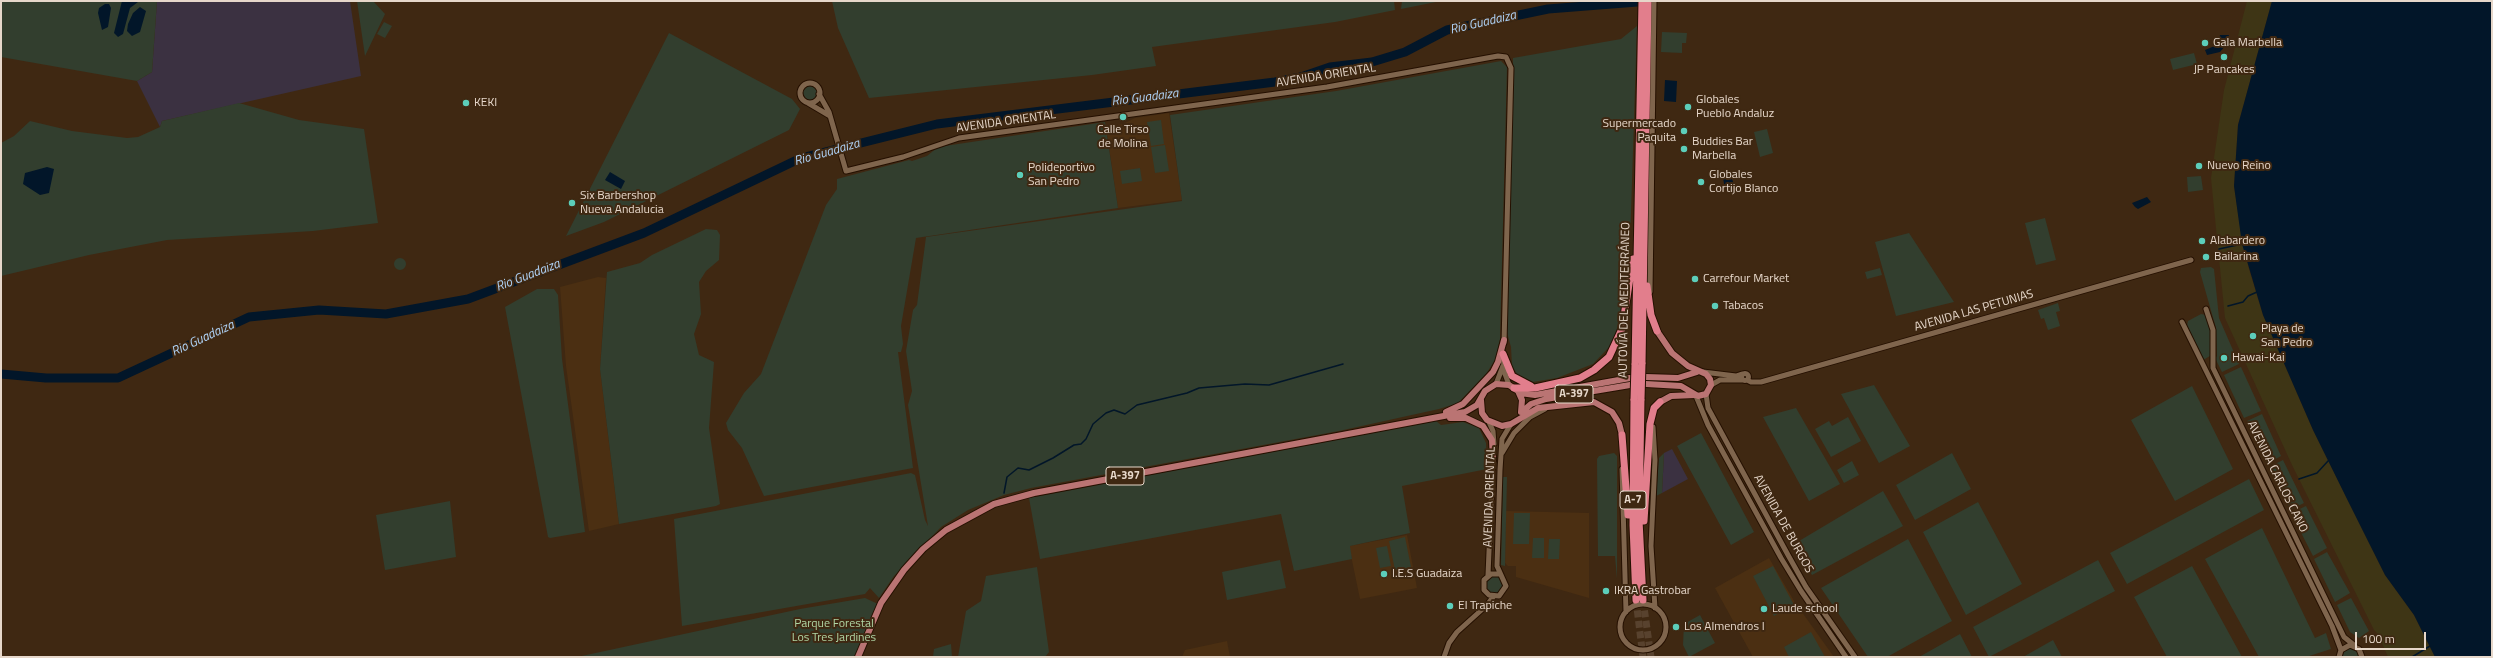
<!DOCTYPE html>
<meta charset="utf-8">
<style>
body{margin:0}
#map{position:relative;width:2493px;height:658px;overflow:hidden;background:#3f2812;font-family:"Titillium Web",sans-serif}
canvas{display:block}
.frame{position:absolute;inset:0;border:2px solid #e6d7ca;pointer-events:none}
.scale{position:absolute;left:2355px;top:632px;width:71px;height:18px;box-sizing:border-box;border:2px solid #e6d7ca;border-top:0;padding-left:5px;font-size:12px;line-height:14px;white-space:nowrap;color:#e6d7ca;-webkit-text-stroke:3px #3f2812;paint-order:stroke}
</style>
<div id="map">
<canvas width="2493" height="658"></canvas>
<div class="frame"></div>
<div class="scale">100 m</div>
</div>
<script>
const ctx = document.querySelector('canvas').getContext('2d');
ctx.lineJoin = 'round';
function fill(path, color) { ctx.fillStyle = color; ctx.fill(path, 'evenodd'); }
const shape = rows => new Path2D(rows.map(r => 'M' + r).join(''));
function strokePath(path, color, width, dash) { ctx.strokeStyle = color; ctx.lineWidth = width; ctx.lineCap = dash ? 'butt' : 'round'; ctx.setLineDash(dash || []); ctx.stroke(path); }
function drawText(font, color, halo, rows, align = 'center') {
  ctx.font = font + ' "Titillium Web",sans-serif'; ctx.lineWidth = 4; ctx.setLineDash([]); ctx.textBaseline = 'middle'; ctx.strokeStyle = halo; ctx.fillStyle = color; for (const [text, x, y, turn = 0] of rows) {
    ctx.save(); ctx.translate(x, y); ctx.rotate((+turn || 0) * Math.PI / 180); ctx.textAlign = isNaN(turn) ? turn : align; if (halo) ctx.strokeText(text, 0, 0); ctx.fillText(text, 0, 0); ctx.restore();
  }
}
const commercial = shape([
 [157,1,350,1,361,76,162,121,160,127,137,81,152,72],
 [1672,449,1688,479,1662,493,1664,453]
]);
const built = shape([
 [1169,113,1182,200,1118,208,1106,127,1123,124,1135,118],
 [598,277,606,278,600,369,619,524,589,531,566,366,560,287],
 [1506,511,1589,513,1589,598,1516,577,1516,566,1508,566,1505,563],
 [1407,535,1417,588,1360,599,1349,546],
 [1769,558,1794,601,1834,657,1753,657,1715,588],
 [1227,641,1230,657,1182,657,1185,650]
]);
const green = shape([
 [1,1,157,1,152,72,137,81,1,57],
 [357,1,373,1,385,14,365,56],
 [832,1,1394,1,1395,10,1335,22,1152,47,1156,66,1092,75,869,98,838,28],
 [1402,1,1441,1,1401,9],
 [384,22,392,26,385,38,377,34],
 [1637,26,1630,244,1622,313,1612,344,1593,364,1557,378,1533,382,1519,377,1512,366,1511,347,1507,333,1513,58,1621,39],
 [1662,32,1687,33,1686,43,1682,43,1682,53,1661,52],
 [669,33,792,99,800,109,789,130,604,222,566,236],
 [2194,53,2197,64,2173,70,2170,59],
 [1501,61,1507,67,1500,339,1495,360,1486,374,1458,403,1439,409,1339,431,1031,488,1004,495,968,510,941,527,894,576,879,598,870,588,865,594,682,626,674,519,911,473,915,475,925,520,928,526,908,405,912,391,906,351,913,310,917,305,926,237,1182,201,1170,115,1336,91],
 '803 93a7 7 0 1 1 14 0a7 7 0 1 1-14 0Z',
 [239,103,299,120,364,129,378,223,313,231,167,240,89,255,1,276,1,143,14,136,30,121,72,131,127,138,138,137,160,127,162,121],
 [1161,120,1164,144,1151,146,1147,122],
 [1105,122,1118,208,916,238,901,326,903,344,901,352,898,352,913,468,764,496,742,448,728,430,726,423,744,393,761,374,826,205,837,189,837,179,909,160,912,161,927,156,938,147],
 [1767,129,1773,153,1760,157,1754,132],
 [1165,145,1169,171,1155,173,1151,147],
 [1140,168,1142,181,1122,184,1120,171],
 [2201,176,2203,190,2188,192,2187,177],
 [2045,218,2056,260,2036,265,2025,223],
 [706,229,717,230,720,235,719,260,706,271,699,282,701,314,694,334,699,355,714,362,709,428,720,504,716,506,619,524,600,369,607,272,640,263,652,255],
 [1909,233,1954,302,1896,316,1875,242],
 '394 264a6 6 0 1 1 12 0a6 6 0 1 1-12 0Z',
 [2211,267,2214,269,2219,318,2239,364,2222,372,2215,358,2217,356,2216,328,2200,272,2201,268],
 [1880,268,1882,275,1867,279,1865,272],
 [537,289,554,289,558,295,562,359,585,532,550,538,548,537,505,307],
 [2058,303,2060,311,2056,312,2060,326,2048,330,2044,318,2041,319,2038,310],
 [2201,314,2206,315,2210,331,2210,356,2203,360,2187,326,2188,321],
 [2241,367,2261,411,2244,418,2224,375],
 [1874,385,1910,446,1879,463,1841,394],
 [2192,386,2233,469,2175,501,2131,420],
 [1796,408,1840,484,1809,501,1763,417],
 [2262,414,2281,456,2267,464,2247,421],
 [1848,417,1861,441,1831,457,1815,429,1829,421,1832,426],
 [1436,421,1441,425,1463,422,1479,428,1486,443,1487,469,1402,486,1410,533,1350,546,1352,559,1294,571,1281,514,1040,559,1029,498],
 [1701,433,1754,532,1731,545,1677,446],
 [1614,453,1617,456,1617,579,1615,556,1598,556,1597,459,1599,456],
 [1664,453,1662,493,1656,496,1659,458],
 [1952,453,1971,489,1915,520,1896,485],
 [2283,460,2304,503,2290,510,2269,467],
 [1852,461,1859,475,1844,483,1837,470],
 [1503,477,1507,477,1505,566,1501,565],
 [2249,479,2264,510,2127,584,2110,553],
 [1883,491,1903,526,1812,575,1794,544],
 [450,501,456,557,385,570,376,515],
 [1978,502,2022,584,1966,615,1923,532],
 [2306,506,2327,548,2313,556,2291,513],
 [1514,513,1530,513,1529,544,1513,544],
 [2262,528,2315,638,2326,633,2331,649,2306,657,2259,657,2205,559],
 [1405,537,1411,567,1395,570,1389,541],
 [1533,538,1544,538,1544,558,1532,558],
 [1549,539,1560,539,1559,559,1548,559],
 [1908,539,1952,621,1887,657,1868,657,1821,588],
 [1387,546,1391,566,1380,568,1376,548],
 [2327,552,2350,593,2335,602,2314,559],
 [1280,560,1286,588,1227,600,1222,572],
 [2098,560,2115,591,1989,657,1973,627],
 [1773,566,1794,605,1774,616,1753,576],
 [2192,566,2242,657,2167,657,2134,597],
 [1037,567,1049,652,1045,657,958,657,966,611,981,601,986,576],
 '1485 585a9 9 0 1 1 18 0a9 9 0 1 1-18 0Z',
 [865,598,878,604,856,657,577,657,800,609],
 [2351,598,2369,631,2359,638,2350,632,2337,605],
 [1700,615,1715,643,1689,657,1683,645,1684,624],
 [1811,632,1825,657,1789,657,1784,647],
 [1960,634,1972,657,1919,657],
 [2053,640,2062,657,2023,657],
 [951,644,952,657,933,657,934,649],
 [2350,648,2357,651,2359,657,2342,657,2345,650]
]);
const sand = shape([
 [2247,1,2272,1,2238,125,2234,186,2243,244,2249,269,2263,315,2313,430,2385,575,2414,615,2435,657,2388,657,2382,643,2382,638,2374,630,2292,465,2225,318,2211,178,2224,90]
]);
const water = shape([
 [122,1,138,2,130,8,123,34,118,37,114,33],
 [2272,1,2492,1,2492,657,2435,657,2414,615,2385,575,2346,497,2313,430,2263,315,2242,244,2234,186,2238,125],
 [105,4,109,4,111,8,108,27,102,30,98,13,99,8],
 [140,7,146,11,140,32,132,36,127,31,128,24,133,13],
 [2220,35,2229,35,2226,45,2220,52,2207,55,2205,50,2217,45],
 [1665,80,1677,81,1676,102,1664,101],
 [47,167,54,169,49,193,40,195,23,184,25,173],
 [610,172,625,181,621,189,605,180],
 [1730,172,1734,185,1725,188,1722,174],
 [2147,197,2151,202,2138,209,2135,207,2132,203]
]);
const stream = shape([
 [2219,249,2242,244],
 [2228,306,2243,302,2248,296,2257,292],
 [2299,479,2317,473,2328,461],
 [1004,493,1007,477,1018,468,1029,470,1053,458,1074,445,1081,444,1086,439,1093,424,1106,413,1114,410,1125,414,1137,405,1187,393,1199,388,1245,384,1269,385,1343,364],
 [2412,657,2430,646]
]);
const river = shape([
 [1,374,46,378,118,378,249,317,319,310,386,314,468,299,644,233,801,158,937,124,1275,82,1301,77,1330,67,1372,62,1405,52,1447,30,1548,9,1650,1]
]);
const highwayTunnel = shape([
 [1636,600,1643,657],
 [1643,600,1651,657]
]);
const minor = shape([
 '800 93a10 10 0 1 1 20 0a10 10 0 1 1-20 0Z',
 [819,94,829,112,846,171,903,157,959,138,1327,87,1498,56,1506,57,1511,68,1504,343],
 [808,103,830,116],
 [1650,292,1654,1],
 [2206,309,2213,330,2213,368,2344,637,2354,645],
 [2182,322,2332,626,2341,650],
 [1503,357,1505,374,1509,385],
 [1703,372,1736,376,1742,374],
 '1741.5 377a3.5 3.5 0 1 1 7 0a3.5 3.5 0 1 1-7 0Z',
 [1747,380,1751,382,1761,382,2191,260],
 [1496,384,1503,366],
 [1711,385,1720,380,1743,380],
 [1706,394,1708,408,1788,555,1806,587,1855,657],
 [1696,396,1708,425,1781,558,1801,591,1846,657],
 [1489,422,1493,431,1494,444],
 [1653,427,1655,460,1651,546,1655,608],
 [1502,453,1514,433,1530,417,1545,409],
 [1622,469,1626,612],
 [1499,574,1491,574,1484,580,1484,590,1489,595,1499,596,1506,586,1497,566,1500,470,1502,439,1511,424],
 [1488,575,1493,458],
 '1620 627a23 23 0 1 1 46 0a23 23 0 1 1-46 0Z',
 [1444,657,1449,643,1457,632,1487,605,1493,597],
 [2339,657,2341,650,2350,645,2359,649,2362,657]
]);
const major = shape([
 [1646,377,1678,378,1697,372],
 [1646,384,1681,386,1698,396,1706,394,1711,385,1710,379,1706,374,1688,366,1672,353,1657,331],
 [1520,393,1535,395,1630,378],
 [1481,400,1482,413,1487,420,1502,426,1511,424,1538,408,1594,402,1612,412,1619,423,1622,435],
 [1660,402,1671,396,1695,395],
 [1446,412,1463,404,1493,372,1498,362,1504,340],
 [1522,412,1531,404,1546,399,1630,385],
 [1450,418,1466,418,1483,426,1492,440,1493,460],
 [858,657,881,603,904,570,923,549,946,530,994,504,1034,493,1465,412,1477,405,1485,391,1496,384,1509,385,1518,391,1522,400,1521,412]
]);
const highway = shape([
 [1647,286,1651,315,1657,331],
 [1503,354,1512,376,1531,386],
 [1642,364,1648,1],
 [1635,365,1642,1],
 [1514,388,1535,388,1580,378,1594,370,1609,357,1622,329,1633,259],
 [1634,399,1633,525,1636,600],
 [1641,399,1639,520,1643,600],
 [1622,435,1628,515],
 [1644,521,1650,424,1654,408,1660,402]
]);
const highwayBridge = shape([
 [1634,399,1635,365],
 [1641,399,1642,364]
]);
const markers = [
 [2205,43,4,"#5cceba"],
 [2224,57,4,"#5cceba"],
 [466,103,4,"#5cceba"],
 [1688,107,4,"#5cceba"],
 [1123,117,4,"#5cceba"],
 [1684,131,4,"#5cceba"],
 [1684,149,4,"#5cceba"],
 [2199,166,4,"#5cceba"],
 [1020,175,4,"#5cceba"],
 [1701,182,4,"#5cceba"],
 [572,203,4,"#5cceba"],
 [2202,241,4,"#5cceba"],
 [2206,257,4,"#5cceba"],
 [1695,279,4,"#5cceba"],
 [1715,306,4,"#5cceba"],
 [2253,336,4,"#5cceba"],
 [2224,358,4,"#5cceba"],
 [1384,574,4,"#5cceba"],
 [1606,591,4,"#5cceba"],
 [1450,606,4,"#5cceba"],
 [1764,609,4,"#5cceba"],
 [1676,627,4,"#5cceba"]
];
const shields = [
 [1574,394,38],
 [1125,476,38],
 [1633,500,26]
];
const shieldNames = [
 ["A-397",1574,394],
 ["A-397",1125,476],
 ["A-7",1633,500]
];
const poiNames = [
 ["Gala Marbella",2213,43],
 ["JP Pancakes",2224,70,"center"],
 ["Globales",1696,100],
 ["Pueblo Andaluz",1696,114],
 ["KEKI",474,103],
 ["Supermercado",1676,124,"right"],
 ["Paquita",1676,138,"right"],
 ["Calle Tirso",1123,130,"center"],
 ["de Molina",1123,144,"center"],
 ["Buddies Bar",1692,142],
 ["Marbella",1692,156],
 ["Nuevo Reino",2207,166],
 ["Polideportivo",1028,168],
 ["San Pedro",1028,182],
 ["Globales",1709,175],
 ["Cortijo Blanco",1709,189],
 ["Six Barbershop",580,196],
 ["Nueva Andalucia",580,210],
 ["Alabardero",2210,241],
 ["Bailarina",2214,257],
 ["Carrefour Market",1703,279],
 ["Tabacos",1723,306],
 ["Playa de",2261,329],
 ["San Pedro",2261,343],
 ["Hawai-Kai",2232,358],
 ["I.E.S Guadaiza",1392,574],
 ["IKRA Gastrobar",1614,591],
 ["El Trapiche",1458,606],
 ["Laude school",1772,609],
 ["Los Almendros I",1684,627]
];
const streetNames = [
 ["AVENIDA ORIENTAL",1326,76,-9],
 ["AVENIDA ORIENTAL",1006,122,-8],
 ["AUTOVÍA DEL MEDITERRÁNEO",1625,300,-89],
 ["AVENIDA LAS PETUNIAS",1974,311,-16],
 ["AVENIDA CARLOS CANO",2277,477,64],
 ["AVENIDA ORIENTAL",1490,497,-88],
 ["AVENIDA DE BURGOS",1783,524,61]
];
const parkNames = [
 ["Parque Forestal",834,624],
 ["Los Tres Jardines",834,638]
];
const waterNames = [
 ["Rio Guadaiza",1483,23,-13],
 ["Rio Guadaiza",1145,98,-7],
 ["Rio Guadaiza",827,153,-16],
 ["Rio Guadaiza",528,276,-21],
 ["Rio Guadaiza",203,339,-25]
];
fill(commercial, '#3b3141');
fill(built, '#4b2f12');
fill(green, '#323e2e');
fill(sand, '#3e3515');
fill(water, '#021629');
strokePath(stream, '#021629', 1.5);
strokePath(river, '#021629', 9);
strokePath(highwayTunnel, '#58422e', 7, [7, 3.5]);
strokePath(minor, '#251000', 7);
strokePath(major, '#251000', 8);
strokePath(highway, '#251000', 9);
strokePath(minor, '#7f654d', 5);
strokePath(major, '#ba7473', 6);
strokePath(highway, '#e27e8c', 7);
strokePath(highwayBridge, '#251000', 9, []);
strokePath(highwayBridge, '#e27e8c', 7);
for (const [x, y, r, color] of markers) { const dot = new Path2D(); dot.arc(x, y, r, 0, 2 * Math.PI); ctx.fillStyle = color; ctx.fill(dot); strokePath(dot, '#3f2812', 1.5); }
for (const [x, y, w] of shields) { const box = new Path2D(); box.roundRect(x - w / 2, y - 9, w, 18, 3); ctx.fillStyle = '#3f2812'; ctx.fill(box); strokePath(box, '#e6d7ca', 1); }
drawText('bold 11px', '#e6d7ca', null, shieldNames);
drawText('12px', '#e6d7ca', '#3f2812', poiNames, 'left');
drawText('12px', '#e6d7ca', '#3f2812', streetNames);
drawText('12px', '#b0d6a5', '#3f2812', parkNames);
drawText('italic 13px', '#afd2f6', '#3f2812', waterNames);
</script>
